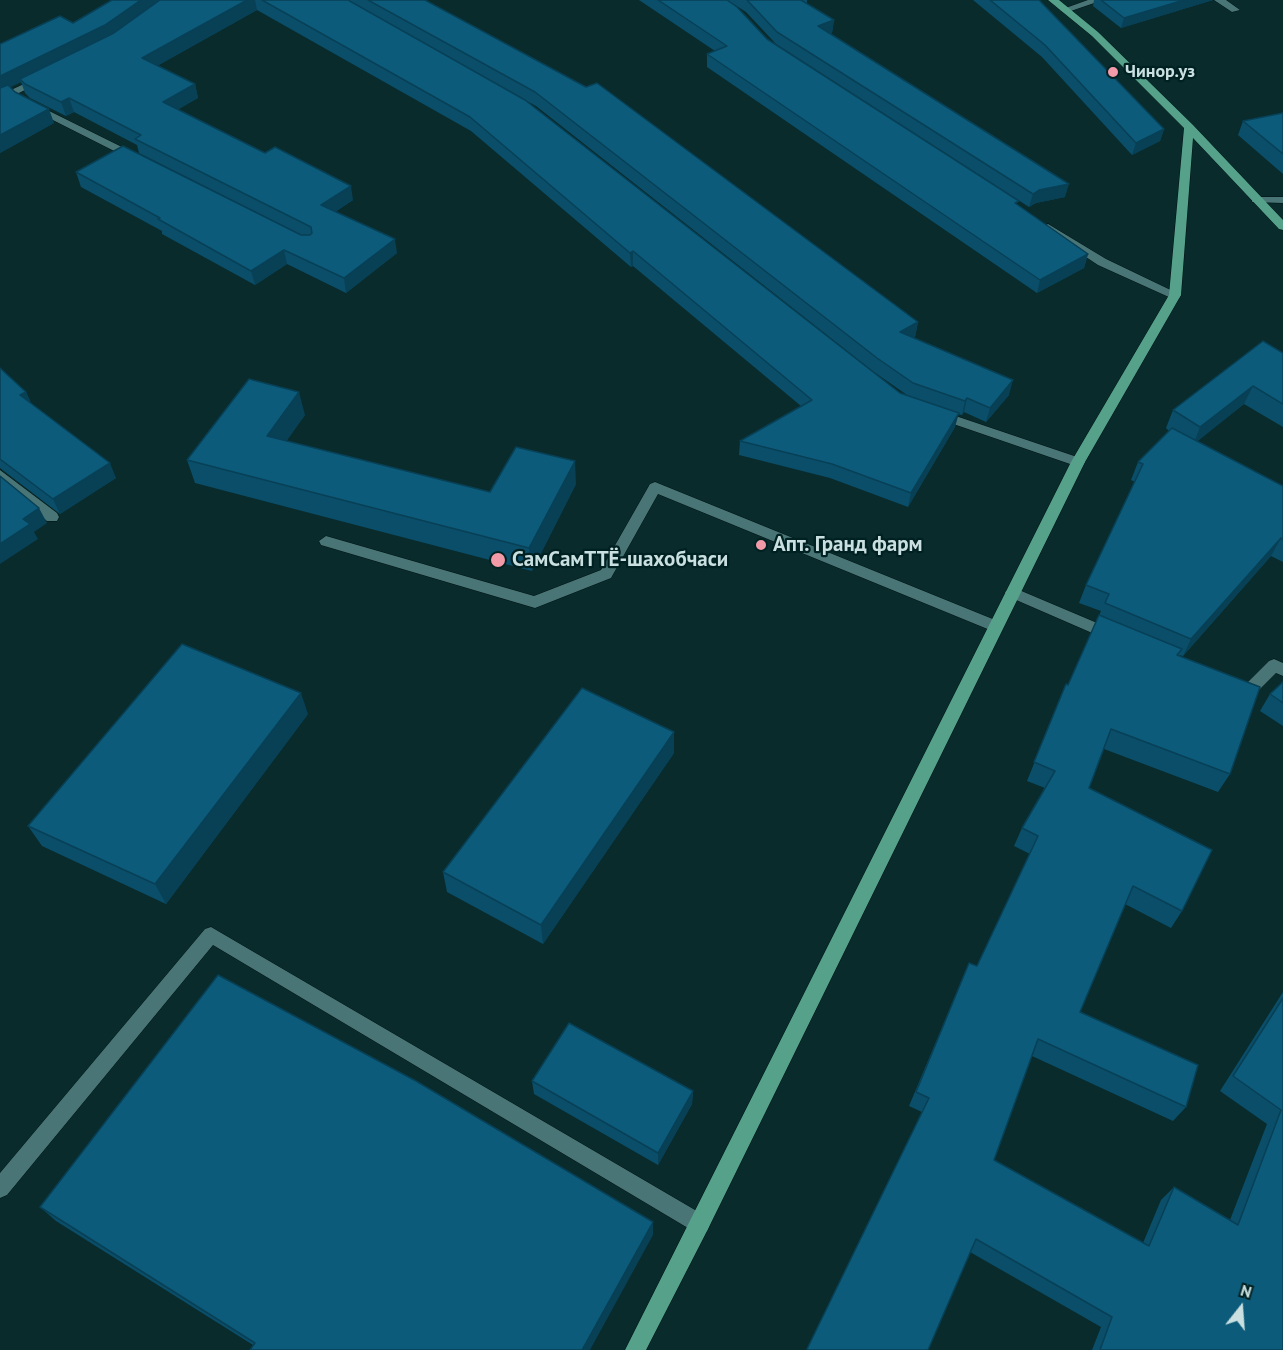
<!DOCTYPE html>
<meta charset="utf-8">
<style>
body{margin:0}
#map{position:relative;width:1283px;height:1350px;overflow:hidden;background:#092b2c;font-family:"PT Sans",sans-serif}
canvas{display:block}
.north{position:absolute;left:1211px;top:1278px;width:60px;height:60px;-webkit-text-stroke:4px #002122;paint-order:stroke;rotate:17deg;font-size:16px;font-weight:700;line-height:24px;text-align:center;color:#c9dfe0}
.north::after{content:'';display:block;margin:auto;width:21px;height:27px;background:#c9dfe0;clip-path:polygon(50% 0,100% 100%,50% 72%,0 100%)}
</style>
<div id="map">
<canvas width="1283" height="1350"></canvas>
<div class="north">N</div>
</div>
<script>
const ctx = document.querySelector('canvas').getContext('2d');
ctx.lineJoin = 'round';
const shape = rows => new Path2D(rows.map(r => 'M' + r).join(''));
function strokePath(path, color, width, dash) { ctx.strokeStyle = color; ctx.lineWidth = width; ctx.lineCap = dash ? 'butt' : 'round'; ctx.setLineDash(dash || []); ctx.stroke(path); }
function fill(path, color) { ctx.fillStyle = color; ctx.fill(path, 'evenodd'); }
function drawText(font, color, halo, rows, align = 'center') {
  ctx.font = font + ' "PT Sans",sans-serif'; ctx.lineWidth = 4.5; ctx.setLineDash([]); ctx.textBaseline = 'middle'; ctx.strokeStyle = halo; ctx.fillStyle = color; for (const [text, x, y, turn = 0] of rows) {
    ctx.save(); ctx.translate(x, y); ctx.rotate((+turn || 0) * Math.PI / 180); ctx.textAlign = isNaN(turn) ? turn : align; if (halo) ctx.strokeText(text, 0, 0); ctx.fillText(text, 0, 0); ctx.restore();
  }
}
const minor = shape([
 [1088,0,1103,0,1065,13,1060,10,1088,0],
 [1214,0,1226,0,1240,10,1232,12,1214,0],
 [37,78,46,80,0,102,0,95,37,78],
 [35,104,138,155,139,157,138,159,130,159,31,109,30,107,35,104],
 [1256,197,1283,197,1283,203,1252,202,1252,198,1256,197],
 [1048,224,1106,259,1181,295,1179,298,1171,298,1098,265,1044,229,1042,227,1048,224],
 [938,410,1083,459,1085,462,1083,465,1073,465,933,417,932,414,933,411,938,410],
 [0,470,57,513,59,517,57,521,47,521,0,482,0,470],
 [655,482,1000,622,1002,626,1000,630,995,632,990,630,658,494,611,578,535,608,321,545,319,541,326,536,534,596,601,570,650,484,655,482],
 [1012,587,1116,631,1118,635,1116,639,1106,639,1007,596,1005,592,1012,587],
 [1274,659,1283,663,1283,676,1276,673,1252,697,1247,699,1235,695,1232,691,1235,687,1244,686,1269,661,1274,659],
 [211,927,707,1217,710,1224,707,1231,700,1234,693,1231,213,945,7,1195,0,1198,0,1173,205,929,211,927]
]);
const major = shape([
 [1048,0,1059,0,1098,32,1193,125,1283,220,1283,230,1279,229,1193,138,1181,295,1085,462,707,1231,646,1350,625,1350,1071,462,1169,295,1184,128,1092,36,1048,0]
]);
const wall = shape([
 [112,0,425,0,918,322,915,337,913,338,1009,395,986,422,964,412,962,415,958,414,955,427,908,507,830,478,739,455,740,441,801,406,633,266,631,267,471,131,257,10,157,66,195,84,198,98,178,109,353,200,335,212,397,253,346,293,287,264,255,285,162,234,162,231,81,187,76,172,302,235,139,153,137,145,74,112,66,116,30,98,25,93,21,82,10,87,15,92,54,123,0,153,0,44,73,23],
 [521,98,536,106,874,372,907,395,900,393],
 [639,0,807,0,807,4,834,20,832,33,829,34,1065,197,1036,203,1029,207,776,44,746,12,732,3,767,39,1018,205,1088,254,1084,268,1037,293,707,67,707,54,715,51],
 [973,0,1039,0,1164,129,1160,141,1132,155,1042,57],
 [1094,0,1213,0,1121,28,1093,6],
 [1283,113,1283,174,1238,135,1243,121],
 [1283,353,1283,427,1244,404,1197,441,1283,486,1283,562,1271,556,1183,656,1179,655,1230,774,1218,792,1104,749,1089,788,1182,911,1171,928,1125,904,1080,1012,1186,1107,1173,1121,1032,1056,994,1160,1143,1243,1161,1200,1174,1187,1230,1220,1267,1124,1220,1091,1283,992,1283,1350,1092,1350,1101,1327,970,1252,928,1350,807,1350,922,1112,909,1106,969,963,977,966,1030,854,1014,846,1022,828,1045,788,1027,781,1066,684,1068,685,1101,611,1079,603,1086,585,1135,482,1131,480,1138,462,1169,431,1166,428,1173,410],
 [0,368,26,392,31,403,116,478,60,514,0,468],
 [305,415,286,441,490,492,576,484,532,571,195,483,187,460],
 [1283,682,1283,726,1260,711,1270,694],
 [308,714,166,904,42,846,28,826],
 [674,753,543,944,447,892,443,872],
 [532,1081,693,1091,692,1104,658,1165,534,1094],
 [40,1207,653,1235,253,1345,56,1221]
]);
const shadedWall = shape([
 [141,0,164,0,110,39,20,79,21,82,0,92,0,76],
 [247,0,255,0,257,10,146,72,142,58],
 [1184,0,1213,0,1121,28,1124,18],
 [834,20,832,33,816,39,818,26],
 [195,84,198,98,167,116,163,102],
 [69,98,74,112,66,116,61,102],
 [49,109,54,123,0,153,0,135],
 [1164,129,1160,141,1132,155,1136,143],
 [1069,184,1065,197,1036,203,1029,207,1033,194,1039,190],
 [351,186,353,200,324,219,321,205],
 [395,239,397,253,346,293,344,278],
 [284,250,287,264,255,285,251,271],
 [633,251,633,266,631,267,630,253],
 [1088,254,1084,268,1037,293,1040,280],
 [918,322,915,337,897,346,900,332],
 [1013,380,1009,395,986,422,990,408],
 [1253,386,1244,404,1193,445,1200,427],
 [26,392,33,407,20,395],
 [299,392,305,415,274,459,267,436],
 [967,398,964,412,962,415,965,401],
 [959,413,955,427,908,507,911,493],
 [575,461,576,484,532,571,529,548],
 [110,463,116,478,60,514,53,499],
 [39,508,47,523,34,532,38,539,0,564,0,544,23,519],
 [1281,538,1271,556,1183,656,1191,639],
 [301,693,308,714,166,904,155,884],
 [674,732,674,753,543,944,541,925],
 [693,1091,692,1104,658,1165,658,1153],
 [653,1222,653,1235,590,1350,582,1350]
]);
const building = shape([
 [112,0,141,0,105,25,0,76,0,44,60,16,73,23,112,0],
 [160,0,247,0,142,58,195,84,163,102,265,153,275,147,351,186,321,205,395,239,344,278,284,250,251,271,158,219,160,218,76,172,123,146,301,235,310,235,312,233,311,227,135,139,141,135,69,98,61,102,25,84,20,79,114,33,160,0],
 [262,0,348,0,525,100,900,393,959,413,911,493,832,464,740,441,812,400,633,251,630,253,470,117,262,0],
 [368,0,425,0,586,87,597,83,918,322,900,332,1013,380,990,408,967,398,965,401,913,383,877,358,535,92,368,0],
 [658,0,727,0,737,7,767,39,1019,201,1015,203,1088,254,1040,280,707,54,727,46,658,0],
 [747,0,801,0,834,20,818,26,1069,184,1039,190,1033,194,777,32,747,0],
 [990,0,1039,0,1164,129,1136,143,1045,45,990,0],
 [1101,0,1184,0,1124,18,1101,0],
 [8,85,15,92,49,109,0,135,0,88,8,85],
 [1283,113,1283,154,1243,121,1283,113],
 [1263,341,1283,353,1283,404,1253,386,1200,427,1173,410,1263,341],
 [0,368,26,392,20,395,110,463,53,499,0,459,0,368],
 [249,379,299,392,267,436,490,492,516,447,575,461,529,548,187,460,249,379],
 [1172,428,1283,486,1283,540,1281,538,1191,639,1105,603,1109,594,1086,585,1143,464,1138,462,1172,428],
 [0,476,39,508,23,519,30,524,0,544,0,476],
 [1099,615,1182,649,1177,655,1260,687,1230,774,1111,729,1089,788,1212,850,1182,911,1133,886,1080,1012,1198,1065,1186,1107,1038,1039,994,1160,1149,1246,1174,1187,1238,1225,1281,1110,1233,1076,1283,998,1283,1350,1100,1350,1112,1317,976,1239,928,1350,809,1350,807,1349,929,1098,916,1092,969,963,977,966,1038,836,1022,828,1055,771,1034,762,1066,684,1068,685,1099,615],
 [182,644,301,693,155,884,28,826,182,644],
 [1283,682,1283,703,1270,694,1283,682],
 [582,688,674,732,541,925,443,872,582,688],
 [218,975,416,1081,653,1222,582,1350,250,1350,255,1343,40,1207,218,975],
 [569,1023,693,1091,658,1153,532,1081,569,1023]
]);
const markers = [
 [1113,72,6,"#f39aa9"],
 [761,545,6,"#f39aa9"],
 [498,560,8,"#f39aa9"]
];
const farPoinames = [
 ["Чинор.уз",1125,72]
];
const poiNames = [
 ["Апт. Гранд фарм",773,545],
 ["СамСамТТЁ-шахобчаси",512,560]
];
strokePath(minor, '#001213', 1);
strokePath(major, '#001213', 1);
fill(minor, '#497576');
fill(major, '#55a189');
fill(wall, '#0a4e6a');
fill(shadedWall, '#084056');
fill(building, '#0c5b7b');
strokePath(building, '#084056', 1.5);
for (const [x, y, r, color] of markers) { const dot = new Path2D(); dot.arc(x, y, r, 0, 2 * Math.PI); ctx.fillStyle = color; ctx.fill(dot); strokePath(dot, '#002122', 2); }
drawText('bold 18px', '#c9dfe0', '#002122', farPoinames, 'left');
drawText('bold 21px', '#c9dfe0', '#002122', poiNames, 'left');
</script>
